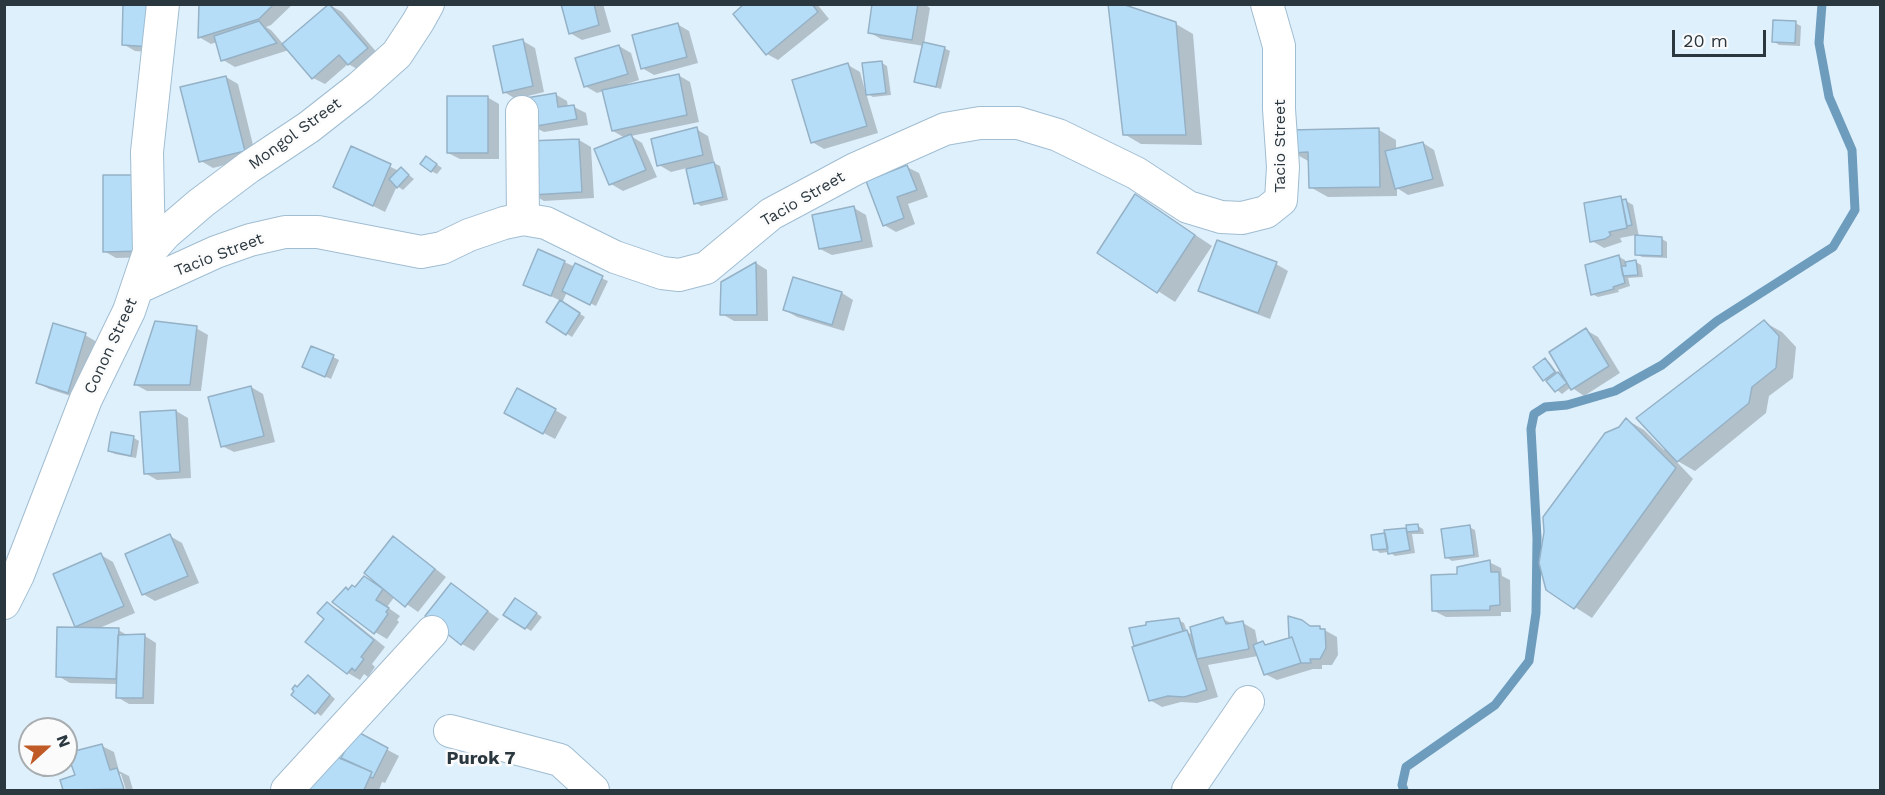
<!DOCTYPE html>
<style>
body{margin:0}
#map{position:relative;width:1885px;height:795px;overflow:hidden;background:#dff0fd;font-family:"Work Sans",sans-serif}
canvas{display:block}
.frame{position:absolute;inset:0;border:6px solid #2b373f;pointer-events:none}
.north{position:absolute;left:18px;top:717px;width:60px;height:60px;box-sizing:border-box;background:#fbfbfb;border:2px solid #a8adb0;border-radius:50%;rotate:69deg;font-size:16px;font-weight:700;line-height:24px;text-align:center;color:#2b373f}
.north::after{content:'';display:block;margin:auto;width:21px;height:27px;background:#c05b27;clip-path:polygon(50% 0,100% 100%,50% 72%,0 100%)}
.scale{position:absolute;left:1672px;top:30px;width:94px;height:27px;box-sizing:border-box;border:3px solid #2b373f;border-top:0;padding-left:8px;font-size:18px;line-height:21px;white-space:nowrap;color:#2b373f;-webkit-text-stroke:4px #fbfbfb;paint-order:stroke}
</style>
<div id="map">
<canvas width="1885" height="795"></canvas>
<div class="frame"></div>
<div class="north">N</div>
<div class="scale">20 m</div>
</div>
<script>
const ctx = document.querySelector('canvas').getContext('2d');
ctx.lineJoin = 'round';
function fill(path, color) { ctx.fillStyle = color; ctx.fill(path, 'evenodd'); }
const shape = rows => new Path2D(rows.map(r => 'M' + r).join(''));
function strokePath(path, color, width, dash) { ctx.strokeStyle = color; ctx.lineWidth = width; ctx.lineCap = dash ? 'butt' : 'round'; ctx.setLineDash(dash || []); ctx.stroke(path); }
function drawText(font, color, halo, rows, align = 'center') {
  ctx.font = font + ' "Work Sans",sans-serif'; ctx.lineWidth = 5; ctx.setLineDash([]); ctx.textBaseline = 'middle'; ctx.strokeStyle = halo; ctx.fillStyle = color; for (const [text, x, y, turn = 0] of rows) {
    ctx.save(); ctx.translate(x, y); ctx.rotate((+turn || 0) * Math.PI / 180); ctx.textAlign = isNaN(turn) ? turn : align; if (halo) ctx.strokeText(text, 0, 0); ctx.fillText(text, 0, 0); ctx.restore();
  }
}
const shadow = shape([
 [125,4,163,53,135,51,123,44],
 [201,4,293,4,271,25,266,27,271,30,284,45,330,5,342,12,379,55,361,71,348,64,325,84,313,78,289,50,235,67,223,60,217,42,211,44,199,37],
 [562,4,603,4,611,32,582,40,570,33],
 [747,4,817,4,829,19,778,60,767,54],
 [874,4,924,4,930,8,924,44,944,48,950,51,941,89,916,81,924,46,881,39,869,32],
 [1795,23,1801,26,1800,46,1779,45,1773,41],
 [677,24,689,31,698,63,654,75,642,68],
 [1176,24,1193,34,1202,145,1141,144,1124,134],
 [523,41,535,48,544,92,516,99,504,92],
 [619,46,631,53,639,80,627,84,628,86,678,75,690,82,699,122,631,136,642,143,657,177,623,191,611,184,625,138,613,131,604,91,597,93,585,86],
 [882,63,887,66,891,95,873,97,866,93,878,133,824,149,812,142,848,65,860,72,865,90],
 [226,77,238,84,256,157,213,168,201,161],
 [555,94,567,101,568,107,574,107,586,113,588,125,544,132,532,126],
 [487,97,499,104,499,159,460,159,448,153],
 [696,129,708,136,714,161,712,162,720,166,728,200,701,206,696,203,687,168,671,172,659,165],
 [1379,130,1396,140,1396,150,1423,143,1434,150,1444,186,1408,195,1397,188,1397,196,1328,197,1310,187,1310,162,1292,152],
 [579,140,591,147,594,198,544,201,532,194],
 [352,148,399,171,401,169,414,179,403,190,397,186,385,212,335,187],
 [432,161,442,168,437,174,431,171],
 [907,167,919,173,928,197,908,204,915,224,896,232,884,225],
 [104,176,153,257,116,258,104,251],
 [1621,198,1633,205,1639,237,1662,239,1667,242,1667,258,1642,257,1637,254,1636,235,1620,238,1622,242,1604,248,1592,241],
 [1152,206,1212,246,1175,302,1099,253],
 [854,208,866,215,873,247,832,255,820,249],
 [1619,257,1625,260,1625,263,1636,262,1641,265,1643,277,1628,278,1630,286,1618,290,1619,292,1598,297,1592,294],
 [564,262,608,281,596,306,567,292,562,303,585,317,572,337,548,322,561,301,525,284],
 [756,263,767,270,768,321,734,321,722,314],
 [1276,264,1288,271,1270,319,1212,297,1200,290],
 [842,293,853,300,844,331,797,317,785,310],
 [1764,322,1782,332,1796,347,1793,378,1769,396,1766,413,1695,471,1674,459,1693,479,1592,618,1547,589,1620,429,1627,420,1644,430,1664,450],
 [196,328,208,335,201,391,147,391,136,385],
 [1586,330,1598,337,1620,373,1584,396,1571,387,1562,394,1544,379,1545,359,1550,363,1559,375,1567,379],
 [85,335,97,342,80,399,49,389,38,383],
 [333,357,339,360,331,379,309,370],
 [251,387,263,394,275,442,234,452,222,446],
 [555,410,567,417,555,439,517,419],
 [176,411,188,418,191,478,157,480,145,473],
 [134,438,139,441,136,458,115,454,109,451],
 [1418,526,1423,529,1424,534,1412,534,1415,553,1395,556,1389,552,1380,553,1375,549,1387,534,1386,531],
 [1469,527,1475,530,1479,557,1452,561,1446,557],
 [170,536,182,543,199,583,155,601,143,594],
 [394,538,405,545,446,577,418,612,395,596,387,607,400,616,397,620,399,622,387,639,375,632,350,591,378,586],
 [101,555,113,562,135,613,97,629,118,630,129,636,145,636,156,643,154,704,129,704,117,697,118,684,70,683,58,676,82,629,77,626],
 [1489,562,1501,568,1502,576,1510,580,1511,612,1501,612,1501,616,1446,617,1434,611,1459,576],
 [451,585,499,619,474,651,462,644,427,616],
 [521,603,542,617,531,631,505,615],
 [327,604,339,610,385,647,372,664,375,667,368,677,364,674,360,680,348,673,326,619],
 [1223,619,1233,624,1243,623,1255,630,1258,645,1263,643,1268,646,1291,639,1312,627,1319,627,1337,637,1338,655,1332,665,1322,665,1322,669,1313,669,1277,680,1265,674,1258,656,1208,665,1218,697,1197,703,1181,702,1162,707,1150,700,1138,647,1135,646,1178,620,1184,623,1187,632,1193,635],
 [314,680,335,699,321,716,293,694,298,688],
 [356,733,399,756,385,783,382,782,379,790,308,790,324,753,341,761],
 [102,746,114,752,119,771,129,776,133,790,126,790,121,774,117,774,122,790,65,790,62,781,77,776]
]);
const stream = shape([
 [1404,790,1402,785,1406,767,1495,705,1529,661,1536,613,1537,538,1531,429,1534,414,1545,407,1567,405,1615,391,1662,365,1717,321,1833,247,1855,210,1852,150,1829,97,1819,43,1822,4]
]);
const building = shape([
 [123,4,153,4,151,47,122,45,123,4],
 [199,4,274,4,259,19,198,38,199,4],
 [329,4,368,48,348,65,339,55,312,79,282,44,329,4],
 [561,4,594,4,599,25,569,34,561,4],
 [744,4,812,4,818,12,766,55,733,14,744,4],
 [872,4,918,4,912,40,868,33,872,4],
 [1108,4,1122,4,1176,22,1186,135,1123,135,1108,4],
 [1773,20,1796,21,1795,43,1772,42,1773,20],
 [259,21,277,43,221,61,214,36,259,21],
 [678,23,687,57,641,69,632,35,678,23],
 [523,39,533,86,503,93,493,46,523,39],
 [923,42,945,47,936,87,914,82,923,42],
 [619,45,628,74,584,87,575,58,619,45],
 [882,61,886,93,866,95,862,63,882,61],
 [848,63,867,126,811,143,792,80,848,63],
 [679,74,687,115,612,131,602,90,679,74],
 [226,76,245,151,199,162,180,87,226,76],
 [556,93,558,107,574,105,577,119,531,127,526,98,556,93],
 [447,96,488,96,488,153,447,153,447,96],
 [697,127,703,155,657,166,651,139,697,127],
 [1379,128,1380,187,1309,188,1308,152,1291,153,1290,130,1379,128],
 [631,134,646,170,609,185,594,149,631,134],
 [579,139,582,192,531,195,528,141,579,139],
 [1423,142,1433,179,1395,189,1385,151,1423,142],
 [351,146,391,164,373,206,333,187,351,146],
 [426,156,437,164,431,172,420,164,426,156],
 [714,162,723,197,694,204,686,169,714,162],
 [907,165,917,190,897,197,904,218,883,226,866,181,907,165],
 [401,167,409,175,397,188,389,179,401,167],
 [103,175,141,175,142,251,103,252,103,175],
 [1135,194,1195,235,1157,293,1097,253,1135,194],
 [1621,196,1627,228,1609,232,1611,235,1605,239,1590,242,1584,203,1621,196],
 [1626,199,1632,225,1627,226,1622,200,1626,199],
 [854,206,862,241,819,249,812,215,854,206],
 [1635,235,1662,237,1662,256,1635,255,1635,235],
 [1217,240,1277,262,1258,313,1198,291,1217,240],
 [538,249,565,261,551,296,523,285,538,249],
 [1619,255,1625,283,1613,287,1614,289,1591,295,1585,265,1619,255],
 [1636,260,1638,275,1623,276,1621,266,1626,266,1625,262,1636,260],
 [756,262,757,315,720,315,721,282,756,262],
 [575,263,603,276,590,305,562,291,575,263],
 [793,277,842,292,832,325,783,310,793,277],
 [560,300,580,313,566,335,546,322,560,300],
 [1764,320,1779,336,1776,368,1752,387,1749,403,1677,462,1636,418,1764,320],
 [155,321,197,326,190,385,134,385,155,321],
 [53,323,86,333,68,393,36,383,53,323],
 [1586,328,1609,366,1571,390,1549,352,1586,328],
 [311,346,334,355,325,377,302,367,311,346],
 [1545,358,1555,372,1543,381,1533,367,1545,358],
 [1558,372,1567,383,1555,392,1546,381,1558,372],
 [251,386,264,436,221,447,208,397,251,386],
 [517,388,556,409,543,434,504,413,517,388],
 [176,410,180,472,144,474,140,412,176,410],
 [1626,418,1676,468,1574,609,1546,590,1539,563,1544,532,1543,517,1605,433,1619,427,1626,418],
 [111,432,134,436,131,456,108,451,111,432],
 [1418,524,1419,531,1407,532,1406,525,1418,524],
 [1470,525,1474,555,1445,558,1441,529,1470,525],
 [1406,528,1410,550,1388,554,1384,530,1406,528],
 [1385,533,1388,549,1373,550,1371,535,1385,533],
 [170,534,188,576,142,595,125,554,170,534],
 [393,536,435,569,405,607,364,573,393,536],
 [101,553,124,606,75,627,53,574,101,553],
 [1490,560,1491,572,1499,572,1500,605,1490,606,1490,610,1432,611,1431,575,1457,574,1457,567,1490,560],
 [364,576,383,589,376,600,389,608,386,612,388,614,374,634,332,602,346,587,348,590,352,585,355,587,364,576],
 [451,583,488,611,461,645,425,616,451,583],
 [515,598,537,613,525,629,503,615,515,598],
 [327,602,374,640,361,657,364,659,355,671,352,668,347,674,305,642,324,619,317,613,327,602],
 [1288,616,1302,620,1310,626,1320,626,1320,629,1325,629,1326,648,1320,659,1310,659,1311,663,1301,663,1292,637,1289,638,1288,616],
 [1223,617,1226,624,1243,621,1249,649,1197,659,1190,627,1223,617],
 [1179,618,1183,631,1134,646,1129,628,1146,625,1146,622,1179,618],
 [57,627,119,628,116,679,56,677,57,627],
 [1187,630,1207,690,1184,697,1168,696,1149,701,1132,647,1187,630],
 [145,634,143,698,116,698,118,635,145,634],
 [1292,637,1301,663,1264,675,1253,645,1263,641,1265,645,1292,637],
 [308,675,330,695,315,714,291,695,294,691,292,689,295,685,297,687,308,675],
 [356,731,388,748,373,778,370,777,372,772,341,758,356,731],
 [102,744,110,770,117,768,124,789,63,790,60,780,75,775,67,753,102,744],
 [323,751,372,772,364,790,306,790,323,751]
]);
const street = shape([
 [522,112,523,219],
 [149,252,166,233,201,203,249,167,309,127,360,87,397,54,418,22,428,4],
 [137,288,216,252,250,240,285,232,318,232,421,252,442,248,469,235,504,223,523,219,546,223,615,257,662,273,679,275,706,268,771,214,855,169,945,129,980,123,1018,123,1058,135,1136,173,1188,207,1221,217,1242,218,1266,212,1281,200,1283,167,1279,109,1279,46,1267,4],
 [4,603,18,575,86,399,129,311,149,252,147,152,163,4],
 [450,731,560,760,593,790],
 [287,790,432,632],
 [1188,790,1248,702]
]);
const streetNames = [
 ["Mongol Street",295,134,-36],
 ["Tacio Street",1280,146,-90],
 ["Tacio Street",803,199,-30],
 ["Tacio Street",219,255,-21],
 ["Conon Street",111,346,-65]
];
const neighbourhoodNames = [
 ["Purok 7",481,759]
];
fill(shadow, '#0003');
strokePath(stream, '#6d9cbc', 9);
fill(building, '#b6ddf8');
strokePath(building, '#95b1c5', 1.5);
strokePath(street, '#a0bdd1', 34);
strokePath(street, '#fff', 32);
drawText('16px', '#2b373f', '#fbfbfb', streetNames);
drawText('bold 18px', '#2b373f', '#fbfbfb', neighbourhoodNames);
</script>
